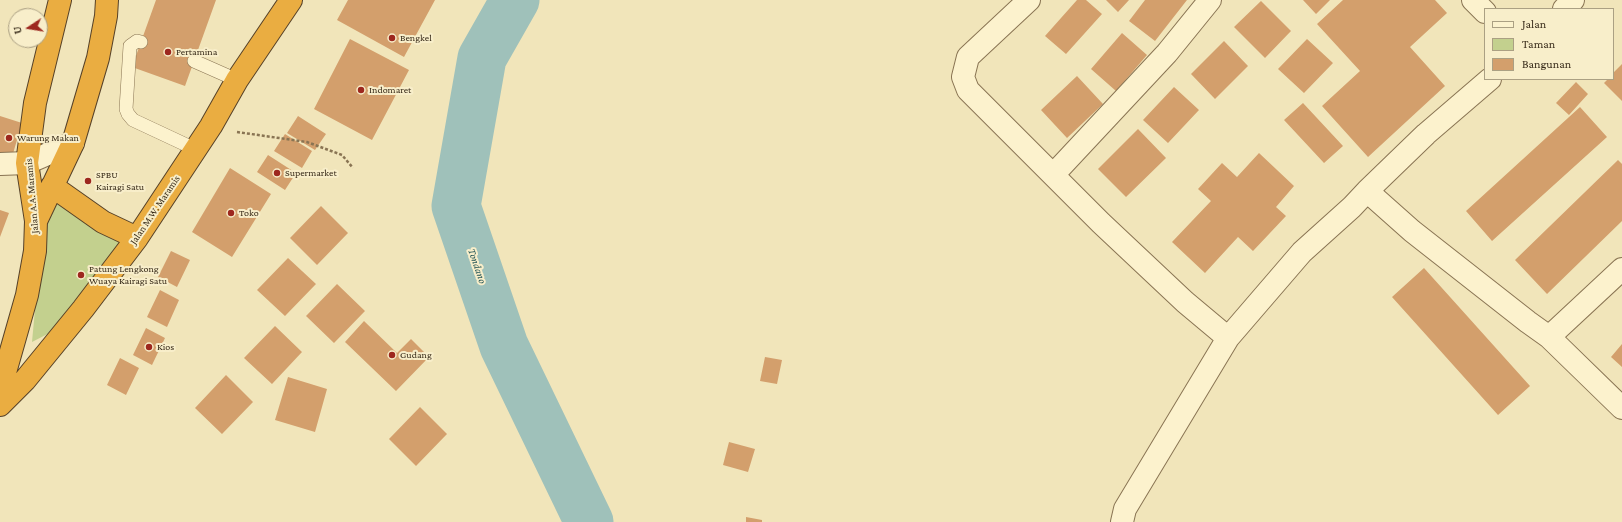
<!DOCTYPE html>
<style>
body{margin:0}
#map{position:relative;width:1622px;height:522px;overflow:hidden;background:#f1e5ba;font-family:"Crimson Pro",serif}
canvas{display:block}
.legend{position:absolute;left:1484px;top:8px;width:130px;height:72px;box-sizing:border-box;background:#f8eeca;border:1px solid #aba083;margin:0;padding:5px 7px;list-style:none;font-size:12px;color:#372a19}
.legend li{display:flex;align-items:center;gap:8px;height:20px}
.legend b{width:20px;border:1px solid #aba083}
.north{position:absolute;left:8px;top:8px;width:40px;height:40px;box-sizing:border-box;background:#f8eeca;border:1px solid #aba083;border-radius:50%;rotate:258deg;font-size:11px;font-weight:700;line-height:16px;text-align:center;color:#372a19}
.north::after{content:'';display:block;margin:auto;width:14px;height:18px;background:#9d271e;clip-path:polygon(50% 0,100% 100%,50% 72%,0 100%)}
</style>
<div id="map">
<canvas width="1622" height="522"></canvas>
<ul class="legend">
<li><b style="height:5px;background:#fcf2cd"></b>Jalan</li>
<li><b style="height:11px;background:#c3d08e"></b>Taman</li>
<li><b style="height:11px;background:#d39f6c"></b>Bangunan</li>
</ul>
<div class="north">U</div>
</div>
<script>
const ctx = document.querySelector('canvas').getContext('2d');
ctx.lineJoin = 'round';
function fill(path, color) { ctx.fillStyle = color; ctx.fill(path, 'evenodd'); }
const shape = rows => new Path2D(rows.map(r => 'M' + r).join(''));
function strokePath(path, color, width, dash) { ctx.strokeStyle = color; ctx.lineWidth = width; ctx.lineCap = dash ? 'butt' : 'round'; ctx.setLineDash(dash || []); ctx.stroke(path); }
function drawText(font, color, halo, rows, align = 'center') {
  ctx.font = font + ' "Crimson Pro",serif'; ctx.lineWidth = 4; ctx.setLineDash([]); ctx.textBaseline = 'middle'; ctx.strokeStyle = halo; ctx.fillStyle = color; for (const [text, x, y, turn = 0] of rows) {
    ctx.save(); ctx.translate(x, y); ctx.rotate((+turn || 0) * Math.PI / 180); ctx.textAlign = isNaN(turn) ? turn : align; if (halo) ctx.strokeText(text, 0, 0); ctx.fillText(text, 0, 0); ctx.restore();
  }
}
const green = shape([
 [56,193,130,238,61,327,32,342,43,223]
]);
const river = shape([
 [515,0,482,58,456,206,504,346,589,522]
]);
const building = shape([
 [156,0,216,0,185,86,132,67],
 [348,0,435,0,404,57,337,20],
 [1077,0,1086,0,1102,14,1066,54,1045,36],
 [1106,0,1129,0,1118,12],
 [1145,0,1187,0,1155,41,1129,21],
 [1303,0,1330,0,1316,14],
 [1343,0,1435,0,1447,13,1410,47,1445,86,1368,157,1322,106,1360,71,1317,24],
 [1261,1,1291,31,1265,58,1234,27],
 [1122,33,1147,55,1116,91,1091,69],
 [350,39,409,70,372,140,314,109],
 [1307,39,1333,63,1304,93,1278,69],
 [1224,41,1248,66,1215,99,1191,74],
 [1622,64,1622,101,1604,83,1608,79,1613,79,1613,73],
 [1077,76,1103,104,1067,138,1041,110],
 [1576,82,1588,94,1569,115,1556,103],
 [1174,87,1199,110,1168,143,1143,120],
 [1303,103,1343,146,1324,163,1284,120],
 [1580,107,1607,137,1492,241,1466,211],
 [0,116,22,123,12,157,0,154],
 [298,116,326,134,315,150,287,133],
 [1138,129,1166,158,1126,197,1098,169],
 [285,134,312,151,302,168,274,151],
 [1259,153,1294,186,1276,207,1286,216,1253,251,1238,237,1205,273,1172,242,1211,201,1198,189,1222,163,1237,177],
 [268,155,296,173,285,190,257,172],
 [1618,160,1622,164,1622,221,1547,294,1515,260],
 [230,168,271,194,232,257,192,232],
 [321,206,348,233,317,265,290,238],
 [0,210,9,213,0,237],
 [171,251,190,260,177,287,158,277],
 [288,258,316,284,285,316,257,290],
 [1424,268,1530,386,1498,415,1392,297],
 [337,284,365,311,334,343,306,316],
 [160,290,179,300,167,327,147,317],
 [364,321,397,353,411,339,429,357,396,391,345,342],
 [275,326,302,352,272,384,244,358],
 [146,328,165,338,152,365,133,355],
 [1622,344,1622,367,1611,357],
 [765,357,782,360,777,384,760,381],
 [120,358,139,368,126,395,107,385],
 [226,375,253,402,222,434,195,408],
 [288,377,327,389,315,432,275,420],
 [420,407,447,434,416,466,389,439],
 [729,442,755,449,748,472,723,465],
 [746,517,762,520,762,522,746,522]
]);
const path = shape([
 [237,132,307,142,342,155,353,168]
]);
const lane = shape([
 [141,42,137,41,130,46,126,109,128,114,133,120,195,149],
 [194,61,237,80]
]);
const street = shape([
 [1029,0,968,57,963,77,968,90,1101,223,1185,302,1228,338],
 [1473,0,1485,12],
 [1564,9,1573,0],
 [0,164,27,163,73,143],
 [1053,175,1167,53,1210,0],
 [1367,191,1412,231,1528,322,1549,337,1622,269],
 [1549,337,1622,408],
 [1122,522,1125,509,1228,338,1302,252,1352,207,1367,191,1426,134,1490,79]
]);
const highway = shape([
 [52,186,103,222,137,238],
 [36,221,73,143,98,58,106,16,107,0],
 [0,390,27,295,35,251,36,221,27,163,35,103,60,0],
 [0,405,25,380,83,309,137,238,211,126,237,80,291,0]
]);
const markers = [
 [392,38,4,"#9d271e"],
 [168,52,4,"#9d271e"],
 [361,90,4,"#9d271e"],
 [9,138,4,"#9d271e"],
 [277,173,4,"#9d271e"],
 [88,181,4,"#9d271e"],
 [231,213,4,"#9d271e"],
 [81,275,4,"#9d271e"],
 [149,347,4,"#9d271e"],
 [392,355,4,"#9d271e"]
];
const poiNames = [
 ["Bengkel",400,38],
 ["Pertamina",176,52],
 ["Indomaret",369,90],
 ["Warung Makan",17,138],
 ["Supermarket",285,173],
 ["SPBU",96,175],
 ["Kairagi Satu",96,187],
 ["Toko",239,213],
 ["Patung Lengkong",89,269],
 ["Wuaya Kairagi Satu",89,281],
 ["Kios",157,347],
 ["Gudang",400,355]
];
const streetNames = [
 ["Jalan A.A. Maramis",32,196,-95],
 ["Jalan M.W. Maramis",155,210,-56]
];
const waterNames = [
 ["Tondano",477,266,71]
];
fill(green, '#c3d08e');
strokePath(river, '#9fc1ba', 49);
fill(building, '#d39f6c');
strokePath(lane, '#897453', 14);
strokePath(street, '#897453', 24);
strokePath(highway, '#564128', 24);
strokePath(path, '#897453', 2.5, [3, 2]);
strokePath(lane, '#fcf2cd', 13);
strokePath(street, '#fcf2cd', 22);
strokePath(highway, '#eaad41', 22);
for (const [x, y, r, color] of markers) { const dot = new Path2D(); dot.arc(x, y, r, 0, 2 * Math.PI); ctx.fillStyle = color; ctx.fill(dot); strokePath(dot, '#f8eeca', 1.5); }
drawText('10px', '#372a19', '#f8eeca', poiNames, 'left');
drawText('10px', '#372a19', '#f8eeca', streetNames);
drawText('italic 11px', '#275758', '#f8eeca', waterNames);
</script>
